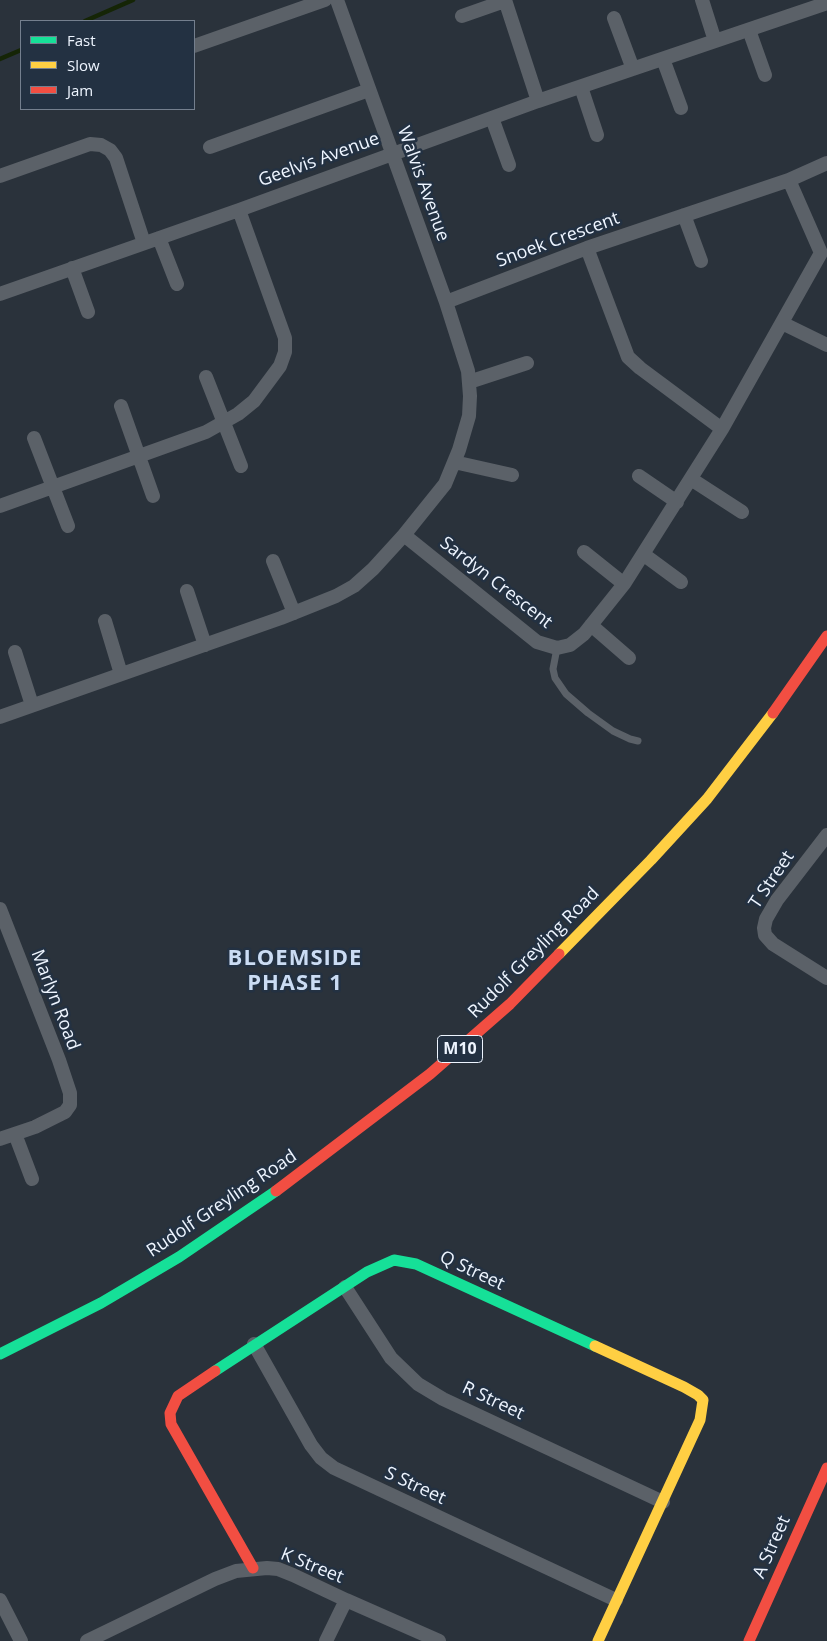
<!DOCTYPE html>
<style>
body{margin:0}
#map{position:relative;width:827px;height:1641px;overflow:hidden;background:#2a323b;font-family:"Open Sans",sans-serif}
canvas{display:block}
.legend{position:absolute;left:20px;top:20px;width:175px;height:90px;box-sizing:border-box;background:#233142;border:1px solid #747f8e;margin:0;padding:6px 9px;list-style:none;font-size:15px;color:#eef5ff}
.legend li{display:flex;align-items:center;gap:10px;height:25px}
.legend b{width:25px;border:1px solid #747f8e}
</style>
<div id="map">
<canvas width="827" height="1641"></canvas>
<ul class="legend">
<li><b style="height:6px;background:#16e098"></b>Fast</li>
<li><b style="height:6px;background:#ffcf43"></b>Slow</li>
<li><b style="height:6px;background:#f24e42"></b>Jam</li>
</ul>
</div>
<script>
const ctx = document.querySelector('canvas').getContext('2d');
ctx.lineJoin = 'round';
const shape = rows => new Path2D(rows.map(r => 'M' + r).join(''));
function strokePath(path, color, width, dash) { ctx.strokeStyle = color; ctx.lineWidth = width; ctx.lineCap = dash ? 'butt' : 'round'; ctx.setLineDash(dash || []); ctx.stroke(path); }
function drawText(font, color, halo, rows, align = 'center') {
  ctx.font = font + ' "Open Sans",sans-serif'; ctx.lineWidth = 5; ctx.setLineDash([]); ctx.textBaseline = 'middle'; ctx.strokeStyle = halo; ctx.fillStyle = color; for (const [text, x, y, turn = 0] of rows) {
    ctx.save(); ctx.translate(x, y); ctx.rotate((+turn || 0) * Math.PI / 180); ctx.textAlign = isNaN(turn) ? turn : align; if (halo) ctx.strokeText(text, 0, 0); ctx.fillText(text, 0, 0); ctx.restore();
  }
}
const stream = shape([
 [85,21,133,0],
 [0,59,21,50]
]);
const lane = shape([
 [557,648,553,669,555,678,566,694,588,713,613,731,630,739,638,741]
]);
const street = shape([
 [505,0,538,101],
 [702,0,715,41],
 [462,16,505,1],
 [614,18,633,69],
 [749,30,765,75],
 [194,46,325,0],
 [663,59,681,108],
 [581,87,597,135],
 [492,118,509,165],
 [210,147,369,90],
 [0,176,90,144,101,145,110,150,116,158,144,243],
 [684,215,701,261],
 [159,238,177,284],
 [587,248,628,357,640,368,722,429],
 [72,268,88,312],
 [0,294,239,210,538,101,827,3],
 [446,302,587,248,789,180,827,163],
 [782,323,827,345],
 [206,377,241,466],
 [469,382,527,363],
 [121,406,153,496],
 [34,438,68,526],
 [454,462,512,475],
 [639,476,677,502],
 [691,479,742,512],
 [0,506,206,432,238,414,254,401,280,366,285,352,285,338,239,210],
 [404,535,537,642,557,648,570,645,584,634,624,584,722,429,821,253,789,180],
 [584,552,624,584],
 [643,554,681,582],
 [273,561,294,613],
 [187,591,205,645],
 [105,621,121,674],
 [591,625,629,658],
 [15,652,32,705],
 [0,717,281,618,336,596,354,586,373,569,404,535,445,484,459,450,469,416,470,396,468,371,446,302,337,0],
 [827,835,777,900,766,919,764,928,765,935,773,944,827,978],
 [0,909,59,1060,70,1093,70,1105,65,1112,35,1127,0,1139],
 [15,1134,32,1179],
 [345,1287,391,1358,418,1384,443,1399,663,1502],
 [254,1344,311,1445,321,1458,334,1468,616,1600],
 [0,1600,21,1641],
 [87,1641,215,1579,236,1571,267,1568,278,1569,293,1575,346,1600,439,1641],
 [326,1641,346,1600]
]);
const fast = shape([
 [0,1354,101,1303,179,1257,276,1191],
 [215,1371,367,1272,394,1260,416,1264,595,1346]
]);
const slow = shape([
 [559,954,651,860,707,799,773,713],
 [595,1346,684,1387,698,1395,703,1400,700,1420,598,1641]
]);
const jam = shape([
 [773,713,827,636],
 [276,1191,430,1074,510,1004,559,954],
 [215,1371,178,1396,170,1413,171,1424,253,1568],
 [749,1641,827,1468]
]);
const shields = [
 [460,1049,45]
];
const shieldNames = [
 ["M10",460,1049]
];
const streetNames = [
 ["Geelvis Avenue",319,160,-20],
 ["Walvis Avenue",423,184,70],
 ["Snoek Crescent",558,240,-20],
 ["Sardyn Crescent",496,583,38],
 ["T Street",772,880,-56],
 ["Rudolf Greyling Road",534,953,-45],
 ["Marlyn Road",55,1000,69],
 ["Rudolf Greyling Road",222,1204,-34],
 ["Q Street",472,1271,25],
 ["R Street",493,1401,25],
 ["S Street",415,1486,25],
 ["A Street",772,1547,-66],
 ["K Street",312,1566,22]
];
const districtNames = [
 ["BLOEMSIDE",295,959],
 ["PHASE 1",295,984]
];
strokePath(stream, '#152506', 4.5);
strokePath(lane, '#5b6168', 7);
strokePath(street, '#5b6168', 14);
strokePath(fast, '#16e098', 11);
strokePath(slow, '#ffcf43', 11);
strokePath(jam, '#f24e42', 11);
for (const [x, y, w] of shields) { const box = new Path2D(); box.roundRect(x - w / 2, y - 13.5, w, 27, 4); ctx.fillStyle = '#233142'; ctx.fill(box); strokePath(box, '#eef5ff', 1); }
drawText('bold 16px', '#eef5ff', null, shieldNames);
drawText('18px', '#eef5ff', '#233142', streetNames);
ctx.letterSpacing = '1px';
drawText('bold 22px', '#cbdcf3', '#233142', districtNames);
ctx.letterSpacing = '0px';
</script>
